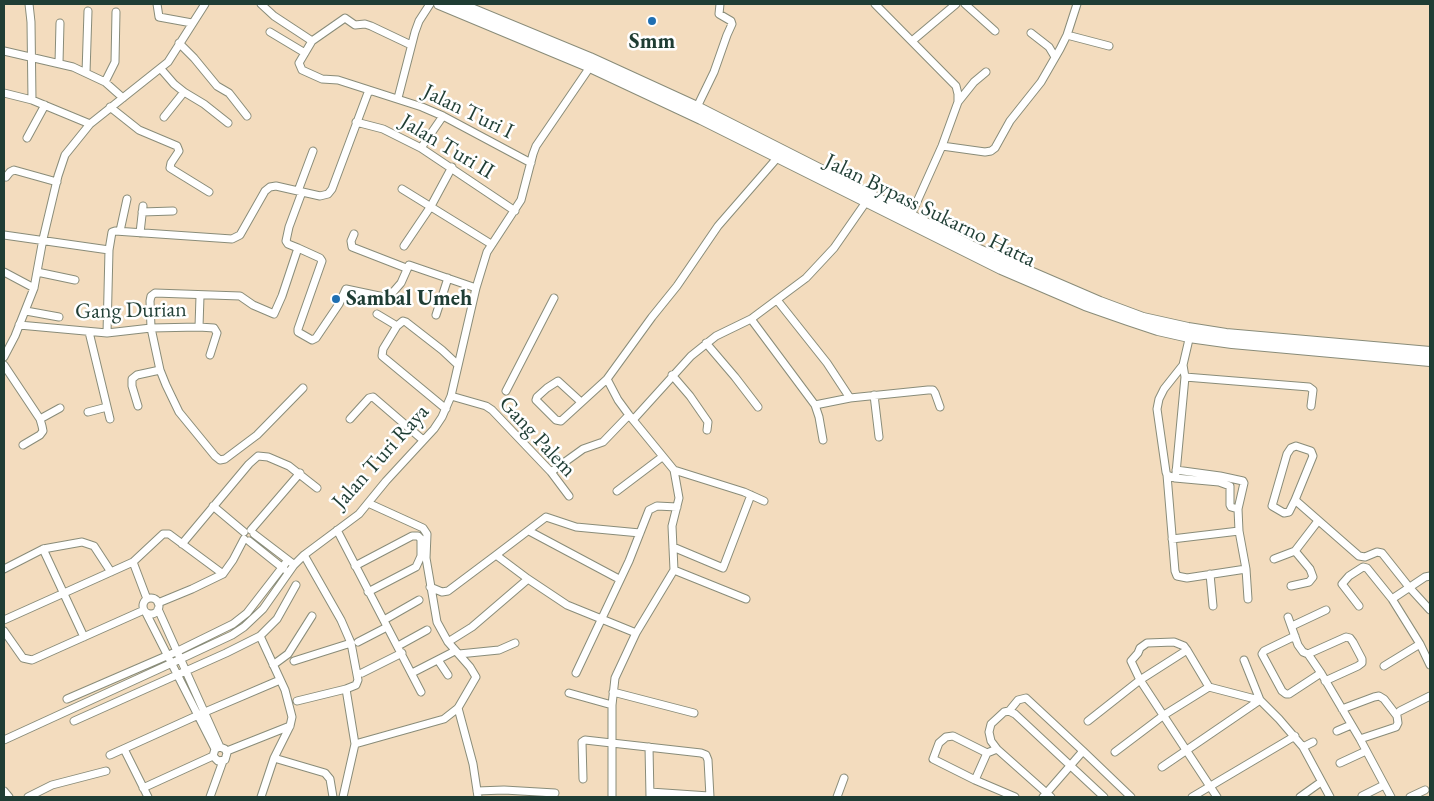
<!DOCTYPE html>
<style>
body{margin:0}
#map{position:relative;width:1434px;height:801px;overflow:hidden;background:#f3dcbe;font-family:"EB Garamond",serif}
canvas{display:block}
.frame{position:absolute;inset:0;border:5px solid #1f3d34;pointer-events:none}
</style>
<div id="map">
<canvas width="1434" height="801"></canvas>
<div class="frame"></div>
</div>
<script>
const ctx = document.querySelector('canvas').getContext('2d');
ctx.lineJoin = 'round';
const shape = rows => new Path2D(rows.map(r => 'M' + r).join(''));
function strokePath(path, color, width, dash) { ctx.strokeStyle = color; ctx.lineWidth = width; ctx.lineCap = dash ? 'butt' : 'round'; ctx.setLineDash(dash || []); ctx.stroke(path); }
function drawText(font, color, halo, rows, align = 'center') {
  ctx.font = font + ' "EB Garamond",serif'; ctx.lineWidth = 5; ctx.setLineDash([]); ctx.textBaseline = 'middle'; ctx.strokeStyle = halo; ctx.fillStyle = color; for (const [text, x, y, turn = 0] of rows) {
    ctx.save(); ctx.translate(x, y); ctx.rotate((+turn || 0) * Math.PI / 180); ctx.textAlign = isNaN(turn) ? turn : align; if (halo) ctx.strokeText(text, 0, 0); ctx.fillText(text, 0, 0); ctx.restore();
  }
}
const minor = shape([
 [29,4,31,22,32,100],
 [157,4,159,17,192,23],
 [261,4,274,16,312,41,299,63,302,70,322,79,338,80,422,107,443,116,531,163],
 [875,4,956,86,958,94,958,102,942,146,911,215],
 [965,4,995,31],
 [270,32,305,53],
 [1031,33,1049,47,1055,57],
 [1067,35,1109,46],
 [312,41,345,18,355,25,365,24,371,26,411,45],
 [912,41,956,4],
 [179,43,194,58,217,86,229,93,247,116],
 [4,51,73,67,105,82,123,98],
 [59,63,60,23],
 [161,69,174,84,184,92,204,104,228,123],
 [86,73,88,11],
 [105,82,115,62,116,12],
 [4,93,32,100,90,124],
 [398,98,415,32,419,21,430,4],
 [958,102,974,82,986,72],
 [110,107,139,130,177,146,179,151,171,163,170,168,209,192],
 [697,107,714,72,727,35,732,24,731,21,719,14,720,4],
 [164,117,184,92],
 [356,122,383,129,421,148,515,211],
 [27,138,45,105],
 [942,146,985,152,991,151,995,148,1010,121,1041,82,1060,49,1067,35,1077,4],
 [421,148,443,116],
 [6,177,10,172,14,170,57,182],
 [402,189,491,244],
 [298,191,313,151],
 [302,192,289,227,286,241,288,244,298,248,282,296,274,314,253,305,240,296,155,293,151,296,150,301,151,328,160,370,166,385,179,412,215,456,220,460,225,459,257,435,303,388],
 [142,212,173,211],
 [120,231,127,199],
 [140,233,143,206],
 [354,234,351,241,352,247,406,268],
 [4,235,109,250],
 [404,246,431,206,452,167],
 [298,248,320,258,322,261,298,329,298,332,312,340,316,338,339,304,346,289,384,297,394,291,401,283,409,265,476,288],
 [4,272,34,288],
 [37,272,75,280],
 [777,300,827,363,850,398],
 [26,311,59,317],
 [377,314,397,326,383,349,382,356,446,409],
 [436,315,448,278],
 [751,319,815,405,819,417,823,440],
 [19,325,107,333,151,328,199,327,214,328,217,333,210,355],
 [397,326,403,321,406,322,442,350,458,365],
 [199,327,200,296],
 [89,332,110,419],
 [107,333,109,250,112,232,115,231,232,239,240,235,265,191,270,187,276,186,320,196,328,194,332,189,369,90],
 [706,343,735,377,758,407],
 [4,357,15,336,34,288,43,239,58,176,65,155,90,124,168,62,205,4],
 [4,365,40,419,42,426,43,431,40,435,23,445],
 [1183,365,1164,389,1159,399,1157,409,1166,472,1167,475,1175,478,1219,482,1230,486,1230,505,1231,507,1238,509],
 [672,375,690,396,708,422,707,430],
 [1185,377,1309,387,1313,390,1311,406],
 [607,379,618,400,629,415,674,470,679,498,672,526,674,570,636,633,615,678,612,705,612,797],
 [506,391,554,298],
 [874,395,879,437],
 [451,396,486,406,492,410,551,472,569,496],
 [581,402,558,381,547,388,537,397,536,400,556,420,561,421,607,379,652,317,677,286,718,226,778,157],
 [815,405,850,398,928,390,933,390,935,393,940,407],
 [138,406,132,386,132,379,137,375,160,370],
 [88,412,107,407],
 [40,419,60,408],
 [350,419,369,398,373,397,423,440],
 [633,420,691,356,716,336,751,319,806,278,834,248,866,202],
 [674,470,744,492,764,501],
 [1176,470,1220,476,1243,481,1244,483,1238,509,1239,531,1246,569,1248,599],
 [551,472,583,449,603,442,629,415],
 [1176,473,1185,377,1183,365,1190,335],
 [1167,475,1175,571,1177,576,1187,578,1246,569],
 [617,491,662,457],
 [1295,500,1289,512,1284,513,1272,506,1287,454,1291,448,1296,446,1311,451,1313,456,1295,500,1359,556,1365,557,1377,552,1382,553,1409,587,1430,610],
 [213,506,244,532],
 [251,530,300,473],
 [337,530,421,692],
 [529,531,619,579],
 [254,534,292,563],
 [1172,539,1239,531],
 [249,541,284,569],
 [182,544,249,464,258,456,268,457,289,466,317,488],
 [673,547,723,568,751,495],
 [43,549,84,637],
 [496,555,546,517,576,527,640,533],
 [1274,559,1295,551,1318,521],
 [133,562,147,599],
 [355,566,412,536,418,536,421,539,421,556,416,567,368,592],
 [4,569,43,549,82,542,94,546,111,572],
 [674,570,746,599],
 [1210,574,1213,606],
 [1291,586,1309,582,1313,577,1310,569,1295,551],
 [430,587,442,592,448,591,496,555,528,579,567,605,636,633],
 '143 606a8 8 0 1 1 16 0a8 8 0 1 1-16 0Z',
 [1392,599,1425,577,1430,576],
 [158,603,192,589,223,574,233,560,244,539],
 [1359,606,1342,584,1349,576,1363,567,1367,568,1392,599,1420,644,1430,665],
 [158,609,220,747],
 [146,613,215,749,213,756,218,761,225,760,227,753,225,749,220,747,215,749],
 [1288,617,1298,645,1303,652,1308,654,1321,673,1360,739,1391,797],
 [4,620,133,562,163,534,169,534,223,574],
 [384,620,419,600],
 [1292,626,1326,610],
 [4,631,23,658,32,660,144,610],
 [260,636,285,690,292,717,290,726,274,758,261,797],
 [1295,636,1264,651,1262,654,1282,691,1286,694,1289,694,1321,673],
 [358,642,387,627],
 [448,642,472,627,528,579],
 [398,646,427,630],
 [459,654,499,650,515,643],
 [1308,654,1346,637,1350,638,1353,642,1362,659,1362,663,1358,666,1325,681],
 [438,660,448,675],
 [1244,660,1260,700,1279,719,1303,747,1330,797],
 [294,661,351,643],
 [273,665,288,654,312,616],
 [1384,666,1420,644],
 [362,673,402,653],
 [412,673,453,652],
 [576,673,629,561,649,510,657,506,677,507],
 [346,689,355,744],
 [613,692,694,713],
 [569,693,612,705],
 [67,699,178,651,233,624,247,613,288,560],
 [297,701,346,689,356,685,358,680,351,643,341,620,304,555],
 [458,708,473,764,478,797],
 [1342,709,1374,697,1379,696,1384,699,1397,716,1398,723,1396,727,1360,739],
 [1009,711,1018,700,1026,698,1083,751,1043,797],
 [1400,711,1430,696],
 [74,721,226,653,260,636,277,619,296,585],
 [1088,721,1140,680,1187,650],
 [1337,731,1351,725],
 [4,740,172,663,232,635,244,627,263,609,294,565,304,555,359,514,386,481,434,429,442,417,451,396,476,288,487,252,521,200,533,154,536,146,590,67],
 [649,747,650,797],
 [1303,747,1313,742],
 [124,749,148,797],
 [997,749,991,741,989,732,991,724,1004,712,1009,711,1015,714,1104,797],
 [227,751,290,726],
 [1083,751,1131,797],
 [1115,752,1164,715,1209,687],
 [987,753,953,736,946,737,939,743,933,759,975,780,1015,797],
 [110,755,205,712,280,680],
 [274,758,325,773,330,779,333,797],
 [1340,763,1366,751],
 [1162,767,1260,700],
 [583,779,582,742,585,740,701,753,706,755,708,760,710,797],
 [975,780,987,753,997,749,1051,797],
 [143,788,213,756],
 [4,791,9,797],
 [477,791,504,790,555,793],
 [650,792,709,796],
 [1362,796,1384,785],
 [28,797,52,785,106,771],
 [210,797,223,761],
 [343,797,355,744,444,719,458,708,476,677,470,667,448,642,437,622,426,558,427,534,423,528,368,503],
 [837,797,844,778],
 [1192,797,1295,736],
 [1217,797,1140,680,1131,661,1138,653,1140,648,1147,643,1174,642,1184,646,1187,650,1209,687,1255,699,1258,701],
 [1300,797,1321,782],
 [1410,797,1425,790]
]);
const highway = shape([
 [439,4,590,67,701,119,1001,269,1085,305,1128,320,1158,330,1189,337,1232,343,1430,361],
 [459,4,590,58,697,107,977,249,1100,302,1143,318,1188,328,1226,334,1430,352]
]);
const markers = [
 [652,21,5,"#1f6fb2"],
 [336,299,5,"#1f6fb2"]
];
const poiNames = [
 ["Smm",652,42],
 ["Sambal Umeh",346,299,"left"]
];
const streetNames = [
 ["Jalan Turi I",468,112,26],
 ["Jalan Turi II",447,147,31],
 ["Jalan Bypass Sukarno Hatta",930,211,26],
 ["Gang Durian",131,311,-1],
 ["Gang Palem",537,437,47],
 ["Jalan Turi Raya",381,457,-48]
];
strokePath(minor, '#898c79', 9);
strokePath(highway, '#898c79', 12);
strokePath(minor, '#fff', 7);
strokePath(highway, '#fff', 10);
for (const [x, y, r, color] of markers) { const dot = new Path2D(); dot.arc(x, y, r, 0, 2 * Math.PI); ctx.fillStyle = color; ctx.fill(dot); strokePath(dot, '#fff', 2); }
drawText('bold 22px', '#1f3d34', '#fff', poiNames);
drawText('22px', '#1f3d34', '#fff', streetNames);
</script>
